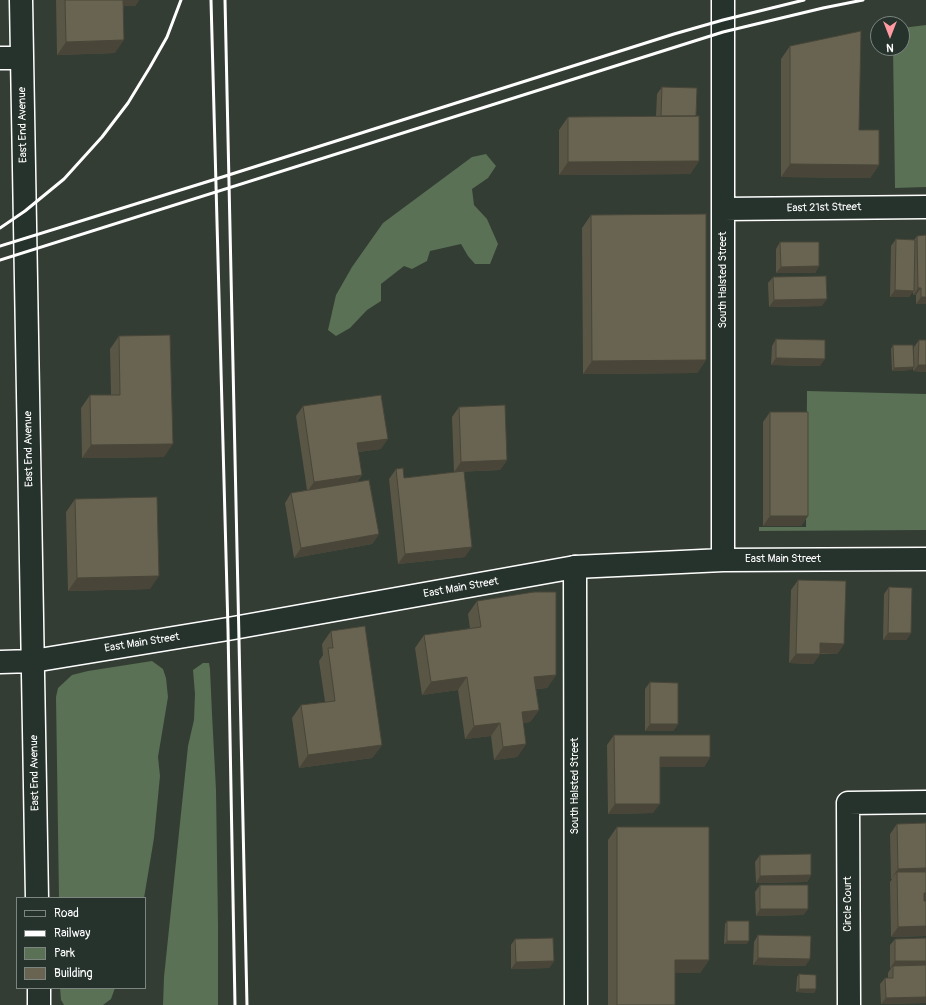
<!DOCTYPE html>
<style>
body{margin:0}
#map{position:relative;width:926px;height:1005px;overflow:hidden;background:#333d34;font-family:Pangolin,sans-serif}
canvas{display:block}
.legend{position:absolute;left:16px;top:897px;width:130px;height:92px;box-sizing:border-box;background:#26332d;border:1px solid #7d8581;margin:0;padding:5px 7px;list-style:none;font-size:12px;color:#fff}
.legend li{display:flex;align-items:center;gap:8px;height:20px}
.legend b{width:20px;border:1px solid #7d8581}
.north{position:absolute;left:870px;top:16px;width:40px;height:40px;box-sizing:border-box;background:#26332d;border:1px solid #7d8581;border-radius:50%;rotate:180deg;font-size:11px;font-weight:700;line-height:16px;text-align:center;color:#fff}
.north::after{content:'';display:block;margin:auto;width:14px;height:18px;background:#ff9aa2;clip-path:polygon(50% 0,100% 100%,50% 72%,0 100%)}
</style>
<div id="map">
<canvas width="926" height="1005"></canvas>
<ul class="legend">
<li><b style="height:5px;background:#26332d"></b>Road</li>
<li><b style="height:5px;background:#fff"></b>Railway</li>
<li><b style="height:11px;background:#5a7155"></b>Park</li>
<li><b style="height:11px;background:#686451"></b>Building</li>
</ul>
<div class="north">N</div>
</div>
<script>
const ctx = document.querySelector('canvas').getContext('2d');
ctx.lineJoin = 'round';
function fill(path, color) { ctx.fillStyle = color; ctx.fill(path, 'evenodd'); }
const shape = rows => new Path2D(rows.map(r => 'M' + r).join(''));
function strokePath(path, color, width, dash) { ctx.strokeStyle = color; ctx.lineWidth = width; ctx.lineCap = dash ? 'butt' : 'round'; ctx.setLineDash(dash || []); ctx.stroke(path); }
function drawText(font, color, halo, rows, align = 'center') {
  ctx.font = font + ' Pangolin,sans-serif'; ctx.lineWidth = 3; ctx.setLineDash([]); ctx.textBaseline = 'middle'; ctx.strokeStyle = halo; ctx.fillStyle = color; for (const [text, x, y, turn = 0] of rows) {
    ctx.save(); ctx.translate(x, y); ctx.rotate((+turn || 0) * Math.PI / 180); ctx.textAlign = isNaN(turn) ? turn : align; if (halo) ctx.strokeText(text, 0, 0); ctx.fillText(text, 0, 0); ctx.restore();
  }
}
const green = shape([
 [926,25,926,187,895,188,893,48,902,48,902,28],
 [486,154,496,166,488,178,472,189,474,205,487,219,498,244,490,264,475,264,468,256,461,244,430,251,427,261,412,269,404,266,381,284,381,301,367,310,350,328,336,336,328,330,336,295,352,267,383,223,472,157],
 [807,391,926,394,926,530,759,531,759,527,806,527],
 [152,661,163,669,166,678,168,697,158,757,160,776,154,838,144,898,59,898,56,697,58,688,72,675,88,671],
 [203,663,209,663,210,669,212,714,216,790,218,924,218,1005,163,1005,164,977,188,746,194,720,195,694,193,670],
 [60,988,115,988,111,999,103,1005,64,1005,61,1000]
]);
const street = shape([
 [21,0,37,898],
 [723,0,723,560],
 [0,58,22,58],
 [723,209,926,207],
 [0,662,33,661,228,629,575,567,723,560,926,559],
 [39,988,39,1005],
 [849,1005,848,803,926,802]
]);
const secondary = shape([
 [575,567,576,1005]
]);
const rail = shape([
 [211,0,228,629,235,1005],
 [225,0,247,1005],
 [0,228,25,211,64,179,102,137,128,103,150,67,167,37,181,0],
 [0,246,216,179,674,34,723,20,804,0],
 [0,260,723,32,823,8,863,0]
]);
const wall = shape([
 [56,0,139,0,135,6,124,6,115,53,57,55],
 [790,46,859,130,879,165,870,178,781,177,781,59],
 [662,87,696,116,699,161,690,174,559,175,559,130,568,117,656,116,657,94],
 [591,215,706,360,697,373,583,374,582,228],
 [917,236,926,304,916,304,916,295,913,295,913,291,909,297,890,297,891,246,896,239,914,240],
 [780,242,819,266,815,273,776,273,776,249],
 [773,277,822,306,769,307,768,283],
 [119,336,164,457,82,458,81,408,90,395,111,395,110,349],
 [776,339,820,366,771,365,772,346],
 [919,340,926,372,913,371,913,367,911,370,892,371,891,349,893,345,914,363,914,347],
 [303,406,381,449,358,452,362,475,357,482,379,534,372,544,294,558,285,503,291,493,307,490,296,416],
 [459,407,507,460,500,470,454,472,452,417],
 [770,412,808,516,801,526,763,526,763,422],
 [396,469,404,478,465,557,398,564,389,479],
 [75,499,150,589,68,591,66,512],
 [798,580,844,644,837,654,820,654,813,664,789,663,791,590],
 [889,587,911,633,906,640,883,640,884,594],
 [477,601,556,675,547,688,536,689,539,710,530,722,523,723,526,744,517,757,494,760,491,736,465,739,458,690,422,695,415,648,424,635,470,629,468,614],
 [331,631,382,745,372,758,299,768,292,718,301,705,325,702,319,661,323,655,322,644],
 [650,682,678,724,673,731,645,731,645,689],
 [614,735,710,757,704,767,660,767,653,813,608,814,607,745],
 [926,823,926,936,891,937,890,882,892,879,891,879,890,834,897,824],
 [617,827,709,960,700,973,675,973,675,1005,608,1005,608,840],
 [760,855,811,875,807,882,756,883,755,862],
 [760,885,808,909,803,915,756,916,755,892],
 [727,921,747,944,724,944,725,924],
 [758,935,810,959,805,966,753,965,754,942],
 [926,938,926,1003,881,1004,880,984,885,978,888,978,888,973,891,968,890,968,890,945,895,939],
 [515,939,554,961,549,968,511,969,511,945],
 [799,974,816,989,814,993,796,992,797,977]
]);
const shadedWall = shape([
 [119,0,139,0,135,6,114,6],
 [124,40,115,53,57,55,66,42],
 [699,161,690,174,559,175,568,162],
 [790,164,879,165,870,178,781,177],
 [819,266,815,273,776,273,781,267],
 [918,288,921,288,916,295,913,295],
 [895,290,914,291,909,297,890,297],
 [921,297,926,297,926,304,916,304],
 [827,299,822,306,769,307,774,300],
 [776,358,825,359,820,366,771,365],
 [706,360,697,373,583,374,592,361],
 [918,365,926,365,926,372,913,371],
 [914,367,911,370,892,371,894,368],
 [388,439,381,449,350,453,357,443],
 [173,444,164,457,82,458,91,445],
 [507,460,500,470,454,472,461,462],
 [362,475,355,485,307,492,314,482],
 [770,516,808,516,801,526,763,526],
 [379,534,372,544,294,558,301,548],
 [472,547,465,557,398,564,405,554],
 [159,576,150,589,68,591,77,578],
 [888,633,911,633,906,640,883,640],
 [820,643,844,644,837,654,813,653],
 [796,654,820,654,813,664,789,663],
 [556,675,547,688,525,690,534,677],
 [467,677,458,690,422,695,431,682],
 [539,710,530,722,513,725,522,712],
 [500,723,491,736,465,739,474,726],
 [650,724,678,724,673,731,645,731],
 [526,744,517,757,494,760,503,747],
 [382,745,372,758,299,768,308,755],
 [660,757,710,757,704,767,653,767],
 [615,804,660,804,653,813,608,814],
 [926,868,926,878,897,872,891,879,898,869],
 [811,875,807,882,756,883,760,876],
 [924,893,926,893,926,903,917,903],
 [760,909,808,909,803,915,756,916],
 [926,926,926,936,891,937,898,927],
 [727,941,749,941,747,944,724,944],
 [758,958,810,959,805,966,753,965],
 [675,960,709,960,700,973,666,973],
 [554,961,549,968,511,969,516,962],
 [895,961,926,961,926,968,893,966,891,968,890,968],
 [799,989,816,989,814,993,796,992],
 [926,997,926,1003,881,1004,886,998]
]);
const building = shape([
 [65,0,123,0,124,40,66,42,65,0],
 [861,31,859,130,879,130,879,165,790,164,790,46,861,31],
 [662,87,697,88,696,116,661,116,662,87],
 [699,116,699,161,568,162,568,117,699,116],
 [706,214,706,360,592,361,591,215,706,214],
 [926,235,926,297,921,297,921,288,918,288,917,236,926,235],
 [896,239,915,240,914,291,895,290,896,239],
 [780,242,819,242,819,266,781,267,780,242],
 [826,276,827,299,774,300,773,277,826,276],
 [170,335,173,444,91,445,90,395,120,395,119,336,170,335],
 [776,339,825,340,825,359,776,358,776,339],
 [919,340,926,340,926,365,918,365,919,340],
 [893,345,913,345,914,367,894,368,893,345],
 [381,395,388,439,357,443,362,475,314,482,303,406,381,395],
 [505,405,507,460,461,462,459,407,505,405],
 [770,412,808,412,808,516,770,516,770,412],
 [403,468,404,478,464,471,472,547,405,554,396,469,403,468],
 [369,480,379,534,301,548,291,493,369,480],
 [157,497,159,576,77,578,75,499,157,497],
 [798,580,846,581,844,644,820,643,820,654,796,654,798,580],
 [889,587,912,588,911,633,888,633,889,587],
 [534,592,556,592,556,675,534,677,539,710,522,712,526,744,503,747,500,723,474,726,467,677,431,682,424,635,481,627,477,601,534,592],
 [365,626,382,745,308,755,301,705,335,701,328,648,333,648,331,631,365,626],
 [650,682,678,683,678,724,650,724,650,682],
 [614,735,710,735,710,757,660,757,660,804,615,804,614,735],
 [926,823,926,868,898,869,897,824,926,823],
 [617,827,709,827,709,960,675,960,675,1005,617,1005,617,827],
 [811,854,811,875,760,876,760,855,811,854],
 [897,872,926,872,926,893,924,893,924,901,926,901,926,926,898,927,897,872],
 [760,885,808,885,808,909,760,909,760,885],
 [727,921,749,921,749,941,727,941,727,921],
 [758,935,811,936,810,959,758,958,758,935],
 [553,938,554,961,516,962,515,939,553,938],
 [926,938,926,961,895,961,895,939,926,938],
 [926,965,926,997,886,998,885,978,893,978,893,966,926,965],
 [799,974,816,975,816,989,799,989,799,974]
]);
const streetNames = [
 ["East End Avenue",23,125,-91],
 ["East 21st Street",824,208,-1],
 ["South Halsted Street",723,280,-90],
 ["East End Avenue",29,449,-91],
 ["East Main Street",783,559],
 ["East Main Street",461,588,-10],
 ["East Main Street",142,643,-9],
 ["East End Avenue",35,773,-91],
 ["South Halsted Street",575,786,-90],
 ["Circle Court",848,904,-90]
];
fill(green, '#5a7155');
strokePath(street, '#fff', 25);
strokePath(secondary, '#fff', 25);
strokePath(street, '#26332d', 22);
strokePath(secondary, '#26332d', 22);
strokePath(rail, '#fff', 3);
fill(wall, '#595646');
fill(shadedWall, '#494639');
fill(building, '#686451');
strokePath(building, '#494639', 1);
drawText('11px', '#fff', '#26332d', streetNames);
</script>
